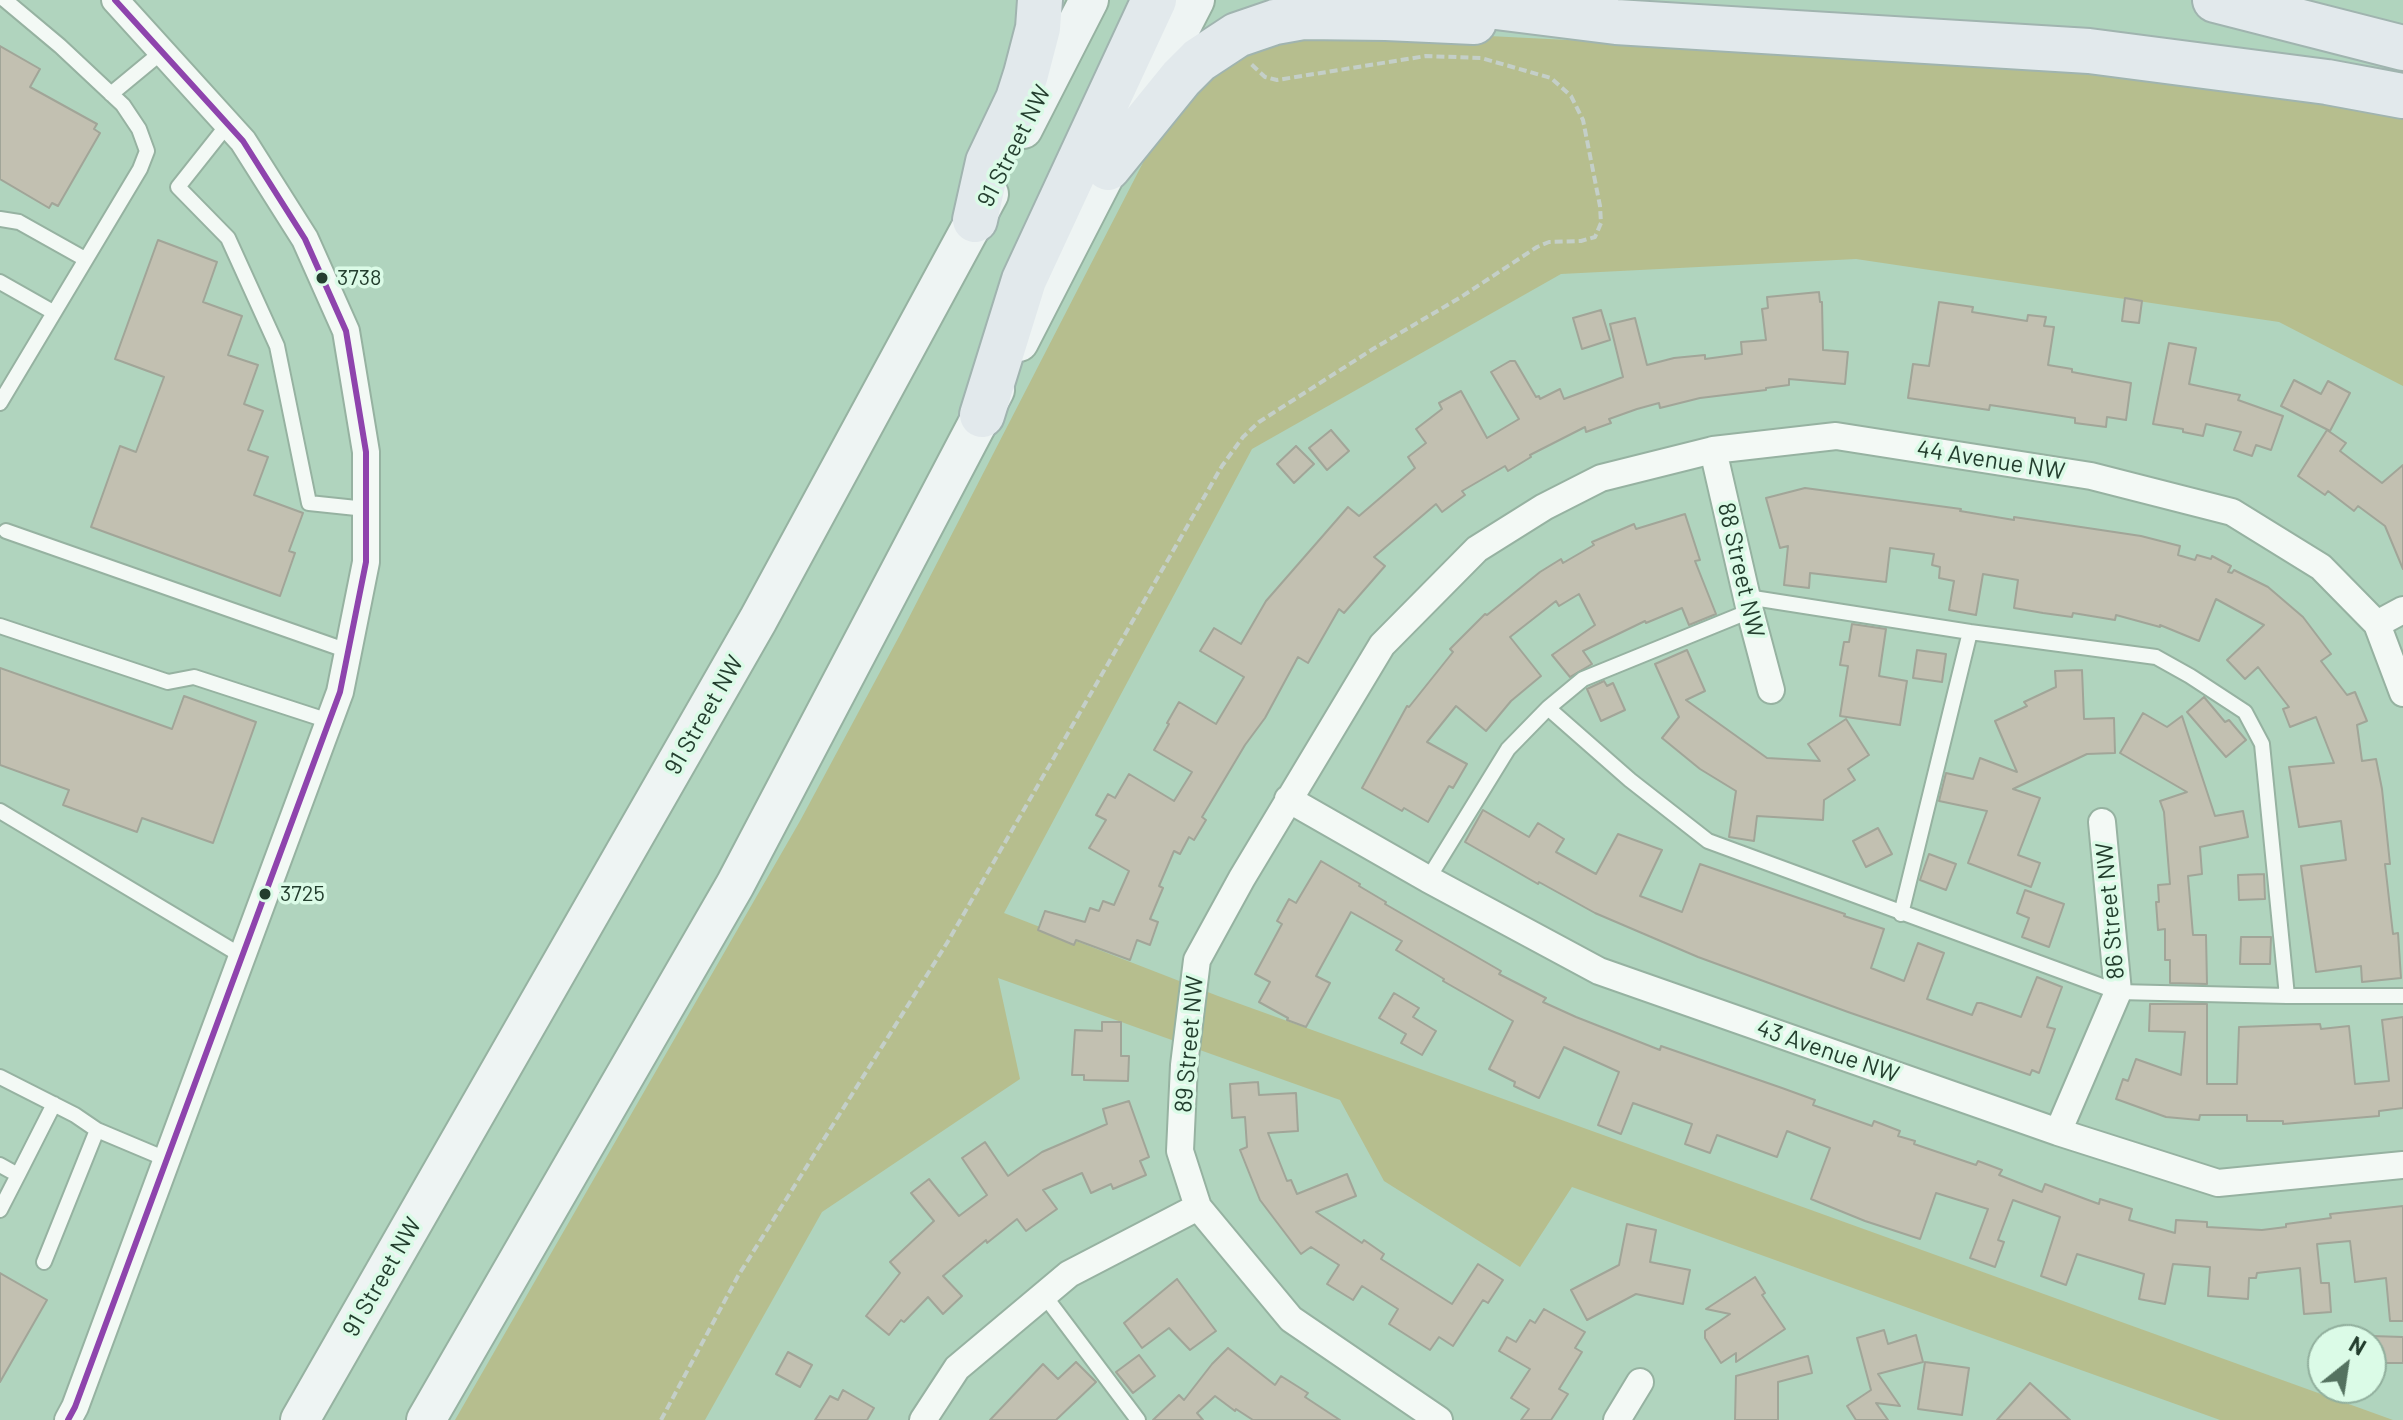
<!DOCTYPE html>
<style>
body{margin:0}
#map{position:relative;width:2403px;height:1420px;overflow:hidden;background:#b0d4be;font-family:Barlow,sans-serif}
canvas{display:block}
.north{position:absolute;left:2307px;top:1324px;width:80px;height:80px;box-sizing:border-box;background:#dbfbe7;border:2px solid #91af9d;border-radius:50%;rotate:30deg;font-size:22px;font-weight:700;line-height:32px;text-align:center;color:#233e2e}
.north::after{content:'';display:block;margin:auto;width:28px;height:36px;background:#547260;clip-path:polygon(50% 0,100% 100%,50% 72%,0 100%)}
</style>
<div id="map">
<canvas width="2403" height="1420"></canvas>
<div class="north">N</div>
</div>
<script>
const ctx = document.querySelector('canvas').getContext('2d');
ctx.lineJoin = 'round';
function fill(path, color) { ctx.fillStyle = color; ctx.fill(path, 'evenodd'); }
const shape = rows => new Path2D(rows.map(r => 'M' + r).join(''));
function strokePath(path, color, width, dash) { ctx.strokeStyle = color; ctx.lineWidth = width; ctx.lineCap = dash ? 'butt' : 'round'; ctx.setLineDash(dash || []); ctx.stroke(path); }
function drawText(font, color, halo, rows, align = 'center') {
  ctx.font = font + ' Barlow,sans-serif'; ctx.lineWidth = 7; ctx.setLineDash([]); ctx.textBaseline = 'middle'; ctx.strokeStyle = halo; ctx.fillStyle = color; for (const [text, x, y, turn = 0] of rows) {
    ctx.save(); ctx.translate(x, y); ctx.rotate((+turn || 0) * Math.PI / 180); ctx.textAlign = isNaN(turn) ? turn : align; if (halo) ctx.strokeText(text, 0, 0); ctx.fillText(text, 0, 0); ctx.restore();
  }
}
const green = shape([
 [1449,34,2006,62,2403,113,2403,386,2279,322,1856,259,1561,274,1252,449,1004,913,1218,996,2393,1420,2220,1420,1572,1187,1520,1267,1384,1181,1340,1100,998,978,1020,1079,822,1212,705,1420,455,1420,800,821,902,631,1168,114,1251,41]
]);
const building = shape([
 [0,46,40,69,30,87,97,124,94,129,100,133,58,206,52,203,49,208,0,179,0,46],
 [158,240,217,262,203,302,242,316,228,355,258,365,244,404,263,411,248,450,268,457,254,495,303,513,289,551,295,553,280,596,91,527,120,446,136,452,164,377,115,359,158,240],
 [1819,292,1820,302,1822,302,1823,350,1848,352,1845,384,1789,379,1789,385,1766,388,1766,390,1700,398,1660,408,1659,403,1637,409,1609,419,1611,423,1586,432,1585,427,1530,455,1531,457,1508,471,1505,466,1462,491,1465,495,1442,512,1436,504,1374,557,1385,566,1344,613,1339,609,1308,663,1298,657,1265,718,1245,745,1202,817,1206,820,1194,840,1189,837,1180,854,1174,851,1159,886,1163,888,1150,919,1158,922,1150,945,1137,940,1130,960,1076,940,1074,945,1038,930,1045,911,1085,922,1090,908,1099,911,1103,901,1114,905,1129,871,1089,848,1106,820,1096,815,1108,794,1115,798,1129,774,1174,801,1192,772,1154,750,1169,724,1167,723,1179,702,1216,724,1244,677,1200,651,1214,628,1241,644,1266,601,1348,507,1359,516,1415,468,1408,457,1426,443,1416,429,1442,409,1439,403,1461,391,1487,438,1519,419,1491,372,1510,361,1515,361,1536,397,1539,396,1540,399,1560,389,1564,399,1623,377,1610,324,1635,318,1647,365,1674,358,1705,355,1705,359,1742,354,1741,342,1766,340,1762,309,1768,308,1767,297,1819,292],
 [2125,298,2142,301,2139,323,2122,321,2125,298],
 [1939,302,1973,307,1972,312,2027,321,2028,315,2046,317,2044,326,2054,327,2048,365,2072,369,2072,372,2131,383,2126,420,2107,417,2106,427,2075,423,2075,418,1990,405,1989,410,1908,398,1913,364,1929,366,1939,302],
 [1601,310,1610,340,1582,349,1573,318,1601,310],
 [2169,343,2196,348,2189,384,2240,395,2238,400,2283,416,2271,450,2256,445,2252,456,2234,450,2241,432,2206,424,2203,436,2183,432,2183,429,2153,424,2169,343],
 [2294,380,2321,394,2328,381,2350,393,2330,431,2281,406,2294,380],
 [1331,430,1349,451,1327,470,1309,448,1331,430],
 [2327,430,2346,443,2340,451,2382,483,2403,465,2403,569,2385,526,2358,506,2354,511,2328,491,2325,495,2298,476,2327,430],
 [1296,446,1314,464,1294,483,1277,464,1296,446],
 [1805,488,1961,509,1960,511,2014,520,2014,517,2141,536,2180,546,2178,555,2195,560,2197,555,2211,559,2212,556,2231,566,2228,572,2232,573,2234,570,2268,587,2303,617,2331,654,2321,661,2347,695,2355,692,2367,721,2357,725,2362,761,2376,759,2382,789,2390,864,2385,864,2393,934,2398,933,2401,978,2362,982,2361,966,2316,972,2301,866,2346,860,2341,821,2299,827,2289,767,2334,763,2316,717,2290,727,2283,709,2289,707,2258,667,2245,679,2227,660,2264,625,2216,599,2199,641,2160,625,2160,627,2116,615,2115,620,2073,613,2072,617,2043,613,2014,608,2018,580,1983,574,1976,615,1949,610,1954,581,1939,578,1940,567,1932,565,1934,554,1890,548,1886,582,1810,573,1809,588,1784,585,1788,546,1780,548,1766,498,1805,488],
 [1685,514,1700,560,1695,561,1716,614,1689,625,1682,608,1646,623,1645,621,1583,651,1592,664,1570,677,1552,655,1595,625,1579,594,1559,606,1556,601,1510,637,1541,676,1511,701,1486,731,1456,706,1427,742,1467,764,1453,788,1449,786,1428,822,1404,808,1402,811,1362,788,1407,706,1409,707,1453,652,1450,649,1485,614,1487,615,1540,572,1561,559,1563,563,1594,545,1592,542,1634,524,1636,529,1685,514],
 [1852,624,1886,629,1879,676,1907,681,1900,725,1840,716,1848,666,1840,665,1844,642,1849,642,1852,624],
 [1687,650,1705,691,1686,700,1767,758,1820,761,1808,744,1846,719,1869,755,1848,769,1855,780,1824,800,1823,820,1757,816,1754,841,1729,837,1736,791,1700,769,1662,738,1679,717,1655,664,1687,650],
 [1917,650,1946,654,1942,682,1913,678,1917,650],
 [0,668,172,729,184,696,256,722,213,843,142,818,137,832,63,805,69,790,0,765,0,668],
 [2082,670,2084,719,2114,718,2115,753,2087,754,2013,789,2040,798,2018,855,2040,863,2031,887,1968,863,1987,811,1939,801,1946,773,1973,779,1980,758,2017,772,1995,721,2027,706,2024,702,2056,687,2055,671,2082,670],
 [1604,681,1607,686,1613,683,1625,710,1601,721,1587,689,1604,681],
 [2204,697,2225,722,2229,720,2246,740,2226,757,2187,712,2204,697],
 [2143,713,2167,727,2182,716,2215,816,2243,811,2248,837,2200,847,2202,874,2188,876,2193,935,2206,935,2207,984,2170,983,2170,960,2165,960,2165,929,2158,930,2156,902,2159,902,2158,885,2170,884,2164,812,2160,801,2187,792,2120,753,2143,713],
 [1483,810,1529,837,1538,823,1564,839,1556,852,1596,874,1618,834,1662,850,1640,896,1682,912,1700,864,1845,914,1844,916,1884,929,1871,968,1904,981,1918,943,1944,953,1927,999,1972,1015,1977,1003,1981,1003,2021,1017,2037,977,2062,987,2047,1027,2055,1029,2039,1073,2032,1070,2030,1075,1848,1012,1698,957,1595,913,1539,882,1538,884,1465,842,1483,810],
 [1878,828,1892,854,1866,867,1853,841,1878,828],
 [1929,854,1956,864,1946,890,1920,880,1929,854],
 [1321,861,1360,884,1359,886,1386,902,1385,904,1501,971,1499,974,1546,998,1543,1002,1576,1017,1660,1050,1661,1046,1782,1088,1815,1100,1813,1105,1872,1126,1874,1121,1900,1131,1898,1136,1915,1141,1914,1144,1976,1165,1978,1161,2002,1170,1999,1175,2042,1192,2045,1184,2099,1204,2100,1199,2132,1209,2129,1220,2175,1233,2176,1220,2207,1222,2207,1227,2262,1230,2286,1227,2286,1224,2331,1218,2330,1214,2403,1206,2403,1321,2390,1321,2386,1278,2355,1282,2350,1241,2317,1244,2321,1283,2329,1283,2331,1312,2304,1314,2300,1268,2257,1273,2256,1278,2249,1278,2248,1299,2208,1296,2210,1267,2173,1264,2165,1304,2139,1299,2144,1274,2077,1254,2066,1285,2041,1276,2060,1217,2013,1200,1998,1240,2004,1242,1995,1267,1970,1258,1988,1209,1936,1193,1920,1239,1865,1221,1811,1199,1830,1148,1787,1131,1777,1157,1717,1135,1710,1153,1685,1144,1692,1124,1633,1103,1621,1134,1598,1125,1619,1072,1564,1047,1539,1098,1514,1086,1515,1082,1489,1069,1513,1021,1443,981,1444,979,1396,950,1402,941,1351,912,1316,976,1330,983,1306,1027,1287,1020,1288,1018,1259,1002,1270,982,1255,974,1282,924,1277,921,1289,899,1296,903,1321,861],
 [2264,874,2265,899,2239,900,2238,875,2264,874],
 [2025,890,2064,904,2049,947,2022,937,2029,918,2017,913,2025,890],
 [2241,937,2271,937,2270,964,2240,964,2241,937],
 [1394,993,1419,1008,1413,1017,1436,1031,1422,1055,1401,1043,1406,1034,1379,1018,1394,993],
 [2150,1004,2207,1004,2207,1084,2237,1084,2239,1027,2320,1024,2321,1029,2349,1026,2355,1084,2389,1081,2382,1020,2403,1017,2403,1108,2379,1111,2379,1116,2283,1124,2283,1121,2247,1121,2247,1115,2200,1115,2199,1120,2166,1117,2116,1099,2123,1079,2128,1081,2136,1059,2181,1075,2185,1032,2149,1031,2150,1004],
 [1102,1022,1121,1022,1121,1056,1129,1056,1128,1081,1084,1080,1084,1075,1072,1075,1075,1030,1102,1031,1102,1022],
 [1258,1082,1259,1095,1296,1093,1298,1131,1268,1133,1287,1181,1291,1180,1297,1194,1347,1174,1356,1196,1316,1212,1362,1243,1364,1240,1384,1254,1381,1259,1452,1304,1478,1264,1503,1280,1488,1303,1483,1300,1453,1346,1439,1337,1430,1350,1389,1324,1398,1309,1362,1286,1353,1300,1327,1284,1339,1265,1311,1247,1301,1254,1260,1200,1240,1150,1247,1147,1245,1117,1232,1118,1230,1084,1258,1082],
 [1129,1101,1149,1157,1140,1161,1146,1175,1113,1189,1111,1184,1091,1193,1082,1173,1043,1190,1057,1209,1026,1231,1017,1219,987,1243,986,1240,943,1276,962,1296,943,1314,928,1297,904,1322,901,1320,889,1335,866,1316,900,1273,890,1262,934,1221,911,1193,929,1179,959,1216,987,1195,962,1158,985,1142,1008,1176,1042,1152,1107,1124,1103,1109,1129,1101],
 [1627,1224,1656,1230,1650,1262,1690,1270,1683,1304,1636,1294,1587,1320,1571,1290,1619,1265,1627,1224],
 [0,1273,47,1300,0,1382,0,1273],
 [1755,1277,1765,1293,1762,1295,1785,1329,1736,1362,1736,1353,1721,1363,1705,1338,1705,1331,1730,1314,1706,1309,1755,1277],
 [1177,1279,1216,1331,1190,1350,1169,1328,1142,1348,1124,1323,1177,1279],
 [1544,1309,1585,1332,1575,1348,1582,1352,1559,1389,1568,1394,1551,1420,1521,1420,1529,1409,1511,1398,1530,1369,1499,1351,1507,1337,1516,1342,1530,1320,1535,1323,1544,1309],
 [1884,1330,1888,1344,1916,1335,1923,1362,1878,1374,1900,1406,1876,1403,1888,1420,1856,1420,1847,1406,1871,1390,1857,1338,1884,1330],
 [2371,1336,2403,1337,2403,1363,2371,1363,2371,1336],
 [1228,1348,1275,1385,1281,1376,1308,1393,1305,1397,1340,1420,1253,1420,1236,1409,1235,1411,1215,1396,1197,1413,1203,1420,1153,1420,1179,1395,1184,1400,1212,1364,1228,1348],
 [788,1352,812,1365,800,1387,776,1374,788,1352],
 [1139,1355,1155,1376,1133,1393,1116,1372,1139,1355],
 [1808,1356,1812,1373,1778,1382,1778,1420,1735,1420,1736,1376,1808,1356],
 [1076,1362,1096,1382,1056,1420,990,1420,1043,1364,1058,1379,1076,1362],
 [1925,1362,1969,1368,1962,1415,1918,1409,1925,1362],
 [2030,1383,2070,1420,1997,1420,2030,1383],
 [843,1390,874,1408,867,1420,815,1420,830,1396,838,1400,843,1390]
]);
const path = shape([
 [661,1420,738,1276,947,943,1222,466,1243,437,1259,422,1373,349,1461,297,1537,247,1549,242,1581,241,1595,237,1601,223,1600,206,1583,120,1571,96,1551,78,1481,58,1426,56,1277,80,1265,77,1250,63]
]);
const lane = shape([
 [111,94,163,51],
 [228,124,178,187,228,238,277,346,309,503,366,509],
 [0,219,19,222,85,259],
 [0,282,53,312],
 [0,403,140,169,147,151,139,129,123,105,60,46,5,0],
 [6,531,348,651],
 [1747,597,1970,632,1901,914],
 [0,626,168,682,194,677,329,721],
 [1548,708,1583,679,1750,611],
 [0,811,242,956],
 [1428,879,1508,749,1548,708,1630,780,1708,841,2118,992,2287,996,2262,744,2245,712,2190,676,2156,657,1970,632],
 [2287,996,2403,996],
 [0,1077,75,1115,97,1130],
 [0,1165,18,1175,54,1104],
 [0,1210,18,1175],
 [44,1262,97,1130,166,1159],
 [1044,1295,1138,1420]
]);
const street = shape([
 [1713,450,1750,611,1771,690],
 [2377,624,2403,693],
 [1288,799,1428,879,1599,971,2058,1132,2218,1183,2403,1165],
 [2058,1132,2118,992,2102,822],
 [68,1420,75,1407,340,692,366,562,366,452,346,331,305,239,243,141,115,0],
 [923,1420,957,1368,1069,1274,1198,1207],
 [1439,1420,1291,1319,1198,1207,1180,1151,1184,1065,1197,960,1242,878,1382,645,1477,549,1544,507,1601,478,1713,450,1836,436,2091,476,2232,512,2321,567,2377,624,2403,610],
 [1617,1420,1640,1382]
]);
const secondary = shape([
 [1023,129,1089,0],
 [1019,342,1195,0],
 [300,1420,758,620,989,194],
 [426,1420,735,885,995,390]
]);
const highway = shape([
 [1440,0,1616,22,2089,51,2327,82,2403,96],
 [2215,0,2403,48],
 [1108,168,1181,78,1199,60,1237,35,1275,22,1303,17,1386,18,1474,22],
 [975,220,988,162,1018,99,1026,74,1038,28,1040,0],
 [982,415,1024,280,1154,0]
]);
const bus1 = shape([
 [68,1420,75,1407,340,692,366,562,366,452,346,331,305,239,243,141,115,0]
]);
const markers = [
 [322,278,7,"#233e2e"],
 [265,894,7,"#233e2e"]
];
const busNames = [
 ["3738",337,278],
 ["3725",280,894]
];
const streetNames = [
 ["91 Street NW",1014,146,-63],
 ["44 Avenue NW",1991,460,9],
 ["88 Street NW",1741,570,77],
 ["91 Street NW",704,715,-60],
 ["86 Street NW",2110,911,-95],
 ["89 Street NW",1189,1044,-85],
 ["43 Avenue NW",1828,1051,19],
 ["91 Street NW",382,1277,-60]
];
fill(green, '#b6be8e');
fill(building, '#c2c0b1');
strokePath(building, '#a1a598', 2);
strokePath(lane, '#96b2a1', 18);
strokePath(street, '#96b2a1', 30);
strokePath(secondary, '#96b2a1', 42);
strokePath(highway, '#a0b4af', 48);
strokePath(path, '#c4cfc8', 4, [8, 4]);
strokePath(lane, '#f3f9f5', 14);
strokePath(street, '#f3f9f5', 26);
strokePath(secondary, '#eef4f3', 38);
strokePath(highway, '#e2e9ec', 44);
strokePath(bus1, '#8e44ad', 6);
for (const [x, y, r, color] of markers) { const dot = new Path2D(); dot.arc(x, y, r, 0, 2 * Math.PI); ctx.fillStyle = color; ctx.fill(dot); strokePath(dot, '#dbfbe7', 3); }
drawText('22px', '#233e2e', '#dbfbe7', busNames, 'left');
drawText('24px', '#233e2e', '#dbfbe7', streetNames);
</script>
